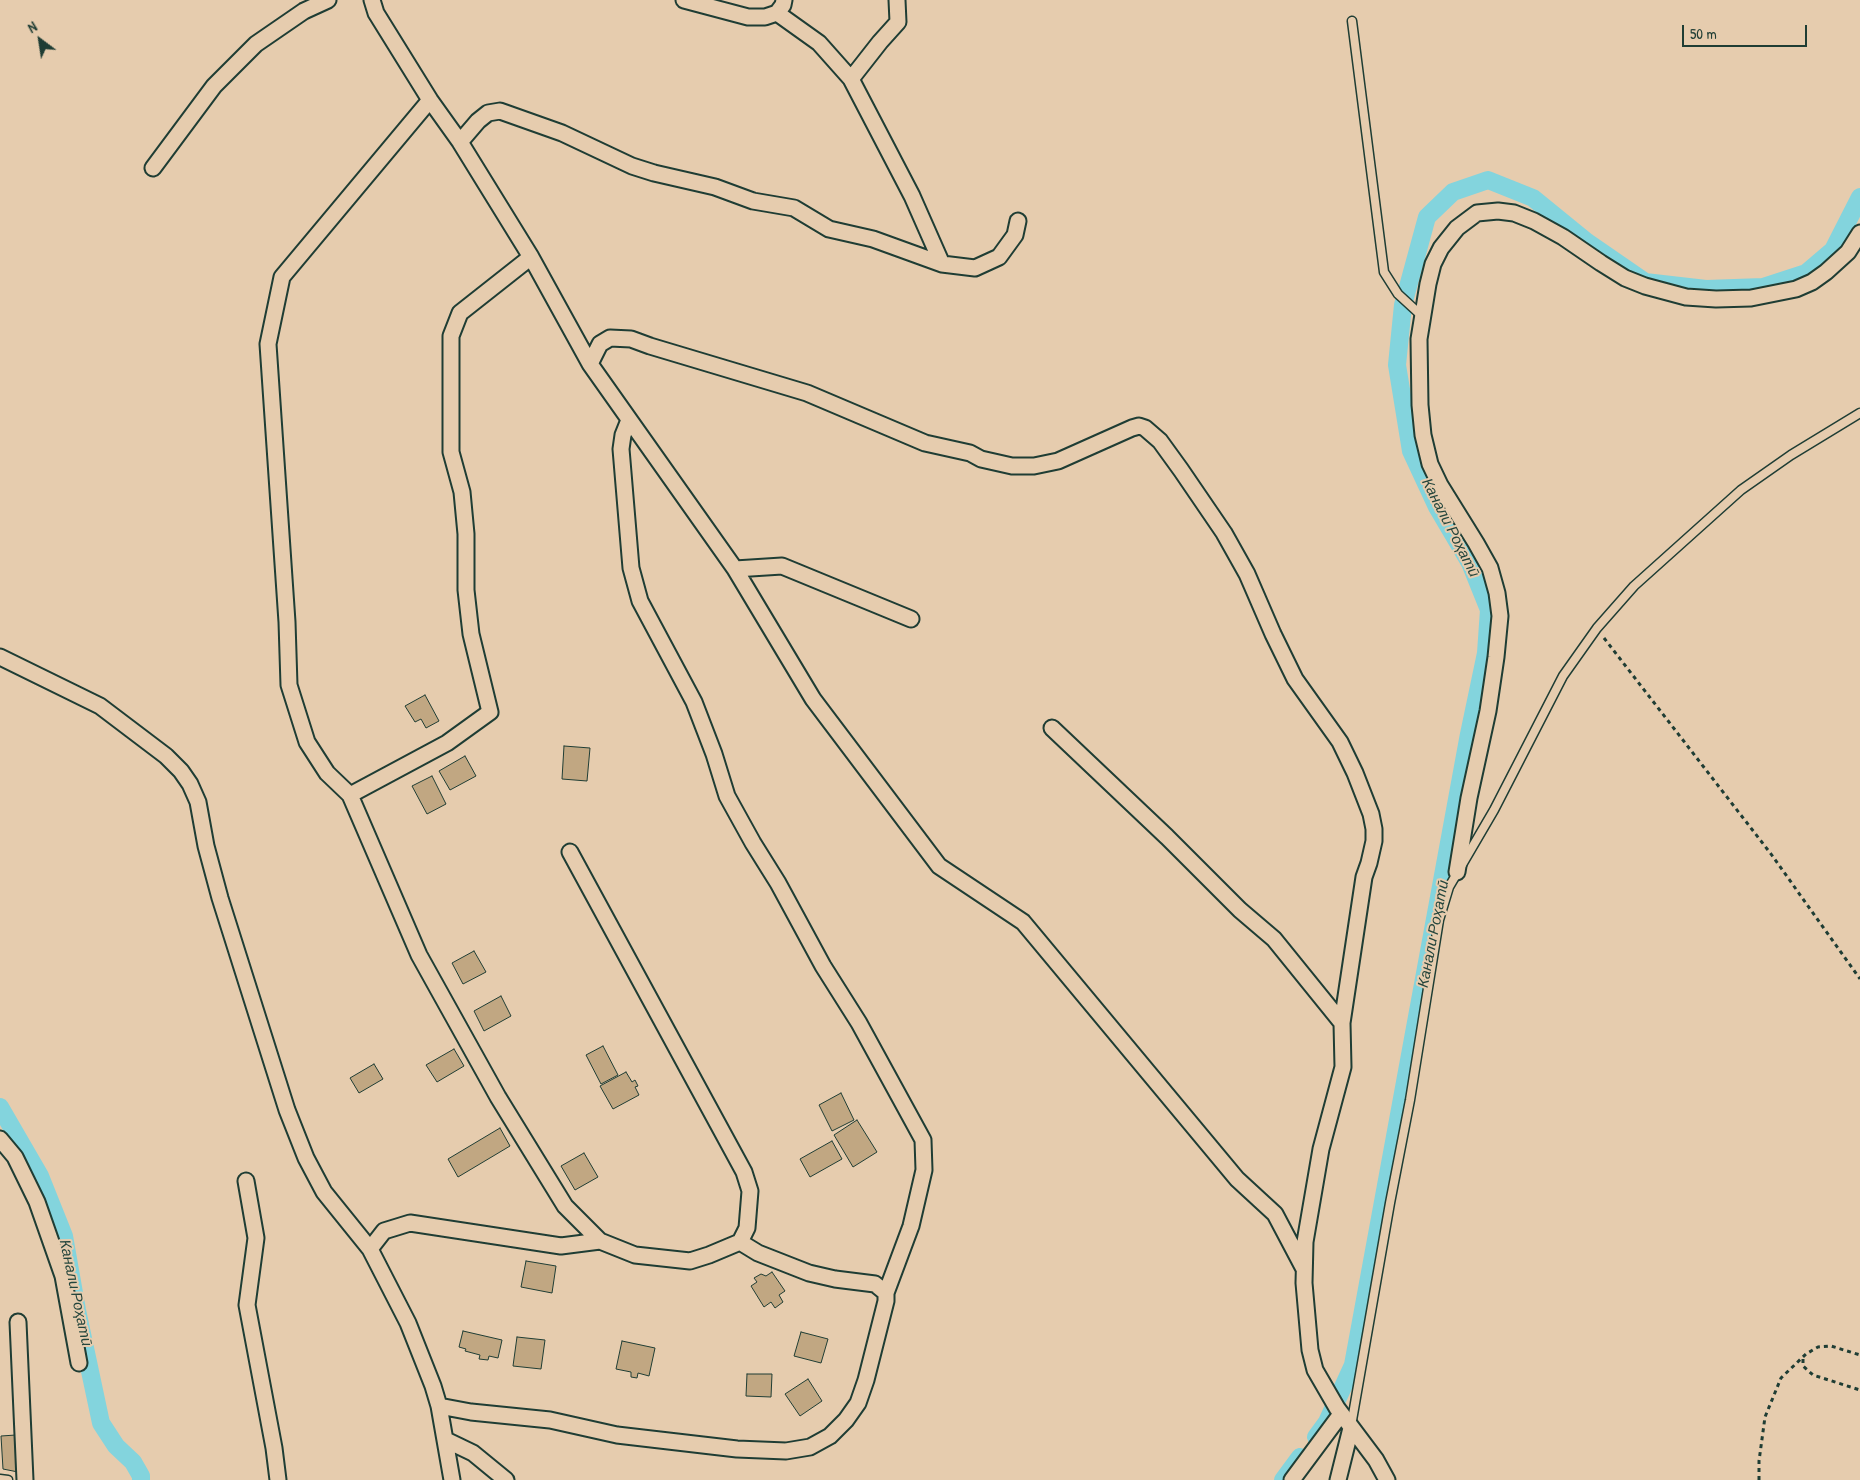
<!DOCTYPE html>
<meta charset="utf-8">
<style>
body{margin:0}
#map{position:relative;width:1860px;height:1480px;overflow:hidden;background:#e6ccae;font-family:"Patrick Hand",sans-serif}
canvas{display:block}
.north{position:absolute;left:15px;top:15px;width:50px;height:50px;-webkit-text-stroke:4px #e6ccae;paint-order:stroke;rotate:329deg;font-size:14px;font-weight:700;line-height:20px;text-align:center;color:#1f3d34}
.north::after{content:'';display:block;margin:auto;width:18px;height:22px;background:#1f3d34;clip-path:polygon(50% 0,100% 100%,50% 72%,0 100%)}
.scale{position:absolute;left:1682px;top:25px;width:125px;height:22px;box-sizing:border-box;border:2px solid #1f3d34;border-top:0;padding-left:6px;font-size:15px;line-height:18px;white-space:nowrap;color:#1f3d34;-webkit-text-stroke:4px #e6ccae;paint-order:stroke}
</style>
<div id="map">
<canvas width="1860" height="1480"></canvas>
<div class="north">N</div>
<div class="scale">50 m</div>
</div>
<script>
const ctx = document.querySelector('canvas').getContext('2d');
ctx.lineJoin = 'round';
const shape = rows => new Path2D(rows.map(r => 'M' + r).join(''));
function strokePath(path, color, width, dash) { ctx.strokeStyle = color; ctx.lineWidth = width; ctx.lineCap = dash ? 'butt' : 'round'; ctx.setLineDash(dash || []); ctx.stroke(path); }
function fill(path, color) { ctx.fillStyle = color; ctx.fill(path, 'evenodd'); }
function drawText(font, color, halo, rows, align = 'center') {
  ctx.font = font + ' "Patrick Hand",sans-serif'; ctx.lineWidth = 4; ctx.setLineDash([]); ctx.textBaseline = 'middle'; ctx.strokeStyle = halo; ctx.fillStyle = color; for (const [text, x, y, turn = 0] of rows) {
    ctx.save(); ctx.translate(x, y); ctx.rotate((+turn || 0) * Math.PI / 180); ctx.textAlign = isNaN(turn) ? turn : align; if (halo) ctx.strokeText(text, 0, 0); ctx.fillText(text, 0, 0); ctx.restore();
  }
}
const canal = shape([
 [0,1107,40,1176,64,1236,77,1310,101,1423,116,1446,133,1462,141,1476,141,1480],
 [1316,1437,1327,1422,1353,1365,1469,734,1486,653,1489,610,1470,563,1437,507,1411,451,1397,365,1403,305,1427,217,1453,192,1488,180,1533,198,1587,242,1645,282,1706,289,1763,287,1806,273,1833,250,1860,197],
 [1283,1480,1300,1457]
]);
const building = shape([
 [425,695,439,721,426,728,421,719,415,722,405,706,425,695],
 [564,746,590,748,587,781,562,779,564,746],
 [465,756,476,776,450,790,439,771,465,756],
 [432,776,446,804,427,814,412,786,432,776],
 [474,951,486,972,463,984,452,963,474,951],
 [501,996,511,1016,484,1031,474,1011,501,996],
 [603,1046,618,1075,601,1084,586,1055,603,1046],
 [454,1049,464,1066,437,1082,426,1065,454,1049],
 [374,1064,383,1079,359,1093,350,1078,374,1064],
 [626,1072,632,1082,635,1080,638,1086,635,1087,639,1095,613,1109,600,1086,626,1072],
 [841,1093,854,1120,832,1131,819,1105,841,1093],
 [857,1120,877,1152,853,1167,834,1135,857,1120],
 [500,1128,510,1146,458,1177,448,1159,500,1128],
 [832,1141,842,1159,810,1177,800,1159,832,1141],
 [584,1153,598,1177,575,1190,561,1166,584,1153],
 [526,1261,556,1266,552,1293,521,1287,526,1261],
 [772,1272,785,1291,779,1295,783,1302,775,1308,771,1302,764,1307,751,1286,757,1282,754,1278,761,1274,766,1276,772,1272],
 [463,1331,502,1340,498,1358,489,1356,488,1360,479,1359,480,1355,465,1351,466,1349,459,1347,463,1331],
 [801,1332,828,1339,821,1363,794,1356,801,1332],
 [517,1337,545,1340,541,1369,513,1366,517,1337],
 [622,1341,655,1348,649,1376,638,1373,637,1378,631,1377,631,1372,616,1369,622,1341],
 [747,1374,772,1374,771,1397,746,1396,747,1374],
 [808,1379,822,1401,800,1416,785,1394,808,1379],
 [16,1435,18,1472,3,1469,1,1436,16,1435]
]);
const path = shape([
 [1604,638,1771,854,1860,979],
 [1803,1359,1803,1366,1813,1375,1860,1390],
 [1759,1480,1759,1461,1765,1417,1781,1378,1806,1354,1818,1347,1831,1346,1860,1355]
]);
const service = shape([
 [1352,21,1384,272,1398,294,1422,316],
 [1351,1426,1390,1203,1410,1100,1439,920,1449,887,1494,810,1563,676,1597,628,1634,586,1741,490,1791,455,1860,413],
 [0,1479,8,1480]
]);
const minor = shape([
 [372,0,376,13,430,100,460,142,531,257,590,364,735,569,813,699,939,866,1023,922,1237,1179,1275,1214,1303,1267],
 [684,0,748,17,765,17,777,13,783,5,784,0],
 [777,13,819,43,851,79,912,196,942,264,975,268,999,257,1015,235,1018,221],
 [851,79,880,42,898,22,897,0],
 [430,100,282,277,268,344,287,622,289,685,307,742,327,773,350,795,447,743,490,712,471,634,466,590,466,534,462,492,451,452,451,336,460,313,531,257],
 [460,142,478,121,488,113,500,111,562,133,632,166,654,173,715,187,753,201,794,208,829,229,873,239,942,264],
 [153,168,214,86,256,44,304,11,328,0],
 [590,364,600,344,610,338,631,339,650,346,807,393,925,443,970,453,981,459,1012,466,1034,466,1058,461,1132,428,1139,426,1145,428,1160,441,1181,470,1224,533,1247,574,1273,634,1295,679,1340,742,1355,773,1371,814,1374,829,1374,841,1369,863,1364,877,1342,1023,1343,1067,1321,1149,1305,1242,1304,1283,1310,1350,1315,1370,1337,1408,1376,1460,1387,1480],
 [629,420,623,435,621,449,631,568,640,601,694,702,714,754,727,796,753,843,778,883,823,966,859,1023,923,1140,924,1170,911,1226,886,1293],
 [735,569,782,566,911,619],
 [0,657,100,706,166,756,181,771,190,784,198,802,206,846,220,898,287,1110,306,1158,324,1192,370,1249],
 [1052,728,1167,837,1240,910,1274,939,1342,1023],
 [350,795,419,955,498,1097,565,1206,600,1241,561,1246,410,1223,384,1231,370,1249,408,1323,433,1386,439,1406,452,1480],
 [570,852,744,1172,750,1191,747,1228,740,1242,709,1255,690,1261,635,1255,600,1241],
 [1457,872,1469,798,1488,711,1496,657,1500,616,1497,593,1490,568,1476,543,1440,485,1430,464,1423,435,1420,405,1419,339,1428,284,1433,264,1441,248,1457,228,1477,213,1498,211,1514,213,1534,221,1563,237,1601,263,1625,278,1645,286,1686,297,1716,299,1751,298,1796,289,1812,282,1826,272,1848,252,1860,233],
 [0,1139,15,1157,37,1202,63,1276,79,1363],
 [246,1181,256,1238,247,1305,274,1448,278,1480],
 [18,1322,25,1480],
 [439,1406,471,1412,550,1420,617,1435,737,1449,786,1451,810,1447,830,1436,846,1420,858,1403,866,1380,886,1301,886,1293,875,1284,835,1279,809,1273,758,1253,740,1242],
 [446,1440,473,1453,506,1480],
 [1292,1480,1341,1414],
 [1338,1480,1351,1428]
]);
const waterNames = [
 ["Канали Роҳатӣ",1450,528,63],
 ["Канали Роҳатӣ",1434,934,-79],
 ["Канали Роҳатӣ",75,1293,78]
];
strokePath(canal, '#83d4dd', 18);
fill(building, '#c1a782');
strokePath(building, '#1f3d34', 1);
strokePath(service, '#1f3d34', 11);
strokePath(minor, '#1f3d34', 19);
strokePath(path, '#1f3d34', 3, [4, 4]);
strokePath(service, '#e6ccae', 8);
strokePath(minor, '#e6ccae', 15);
drawText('italic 15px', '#24453c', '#e6ccae', waterNames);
</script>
